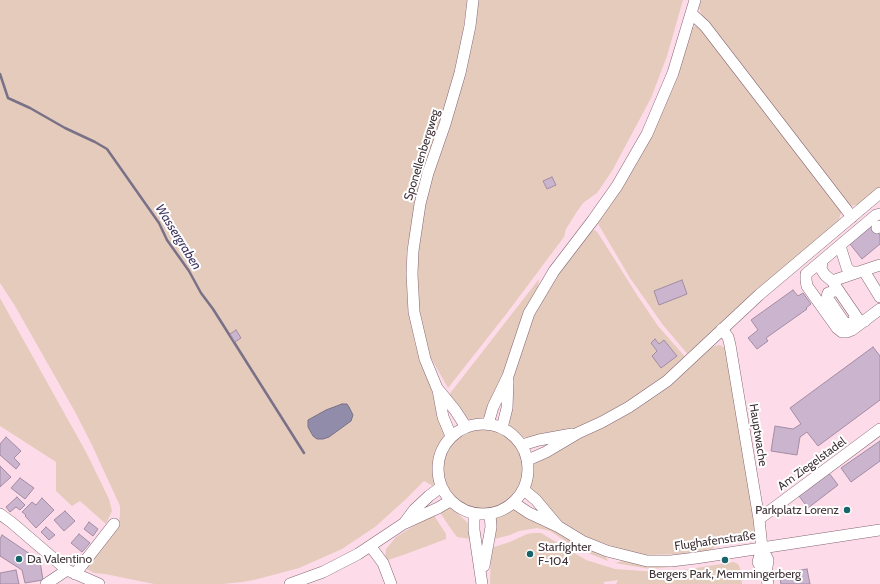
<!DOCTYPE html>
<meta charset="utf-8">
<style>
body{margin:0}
canvas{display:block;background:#fedbe9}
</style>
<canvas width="880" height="584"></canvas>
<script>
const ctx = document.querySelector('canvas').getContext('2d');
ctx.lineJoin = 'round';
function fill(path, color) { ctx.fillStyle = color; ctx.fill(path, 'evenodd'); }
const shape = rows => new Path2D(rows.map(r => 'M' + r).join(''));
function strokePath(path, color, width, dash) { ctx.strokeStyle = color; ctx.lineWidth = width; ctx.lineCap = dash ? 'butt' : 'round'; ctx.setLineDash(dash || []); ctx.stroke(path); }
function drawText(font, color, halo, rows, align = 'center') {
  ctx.font = font + ' Cabin,sans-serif'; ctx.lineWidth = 4; ctx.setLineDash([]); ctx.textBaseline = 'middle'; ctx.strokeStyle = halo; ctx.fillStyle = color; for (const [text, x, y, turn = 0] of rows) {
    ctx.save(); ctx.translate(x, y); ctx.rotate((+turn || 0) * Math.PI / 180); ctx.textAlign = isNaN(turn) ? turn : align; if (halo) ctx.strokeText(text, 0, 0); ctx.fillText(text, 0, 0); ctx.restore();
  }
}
const green = shape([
 [0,0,467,0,461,48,453,81,417,200,407,248,406,271,408,305,415,344,429,381,445,435,437,449,434,459,432,466,435,481,433,486,424,481,406,499,375,527,342,549,299,568,258,579,243,582,222,584,154,584,105,574,94,573,87,569,86,567,119,522,120,514,120,506,92,445,74,410,15,306,0,283],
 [477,0,683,0,667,56,651,98,612,171,597,193,583,203,576,213,566,229,564,237,507,313,448,388,426,349,416,299,418,246,426,198],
 [700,0,880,0,880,188,861,204,851,206,702,16,699,8],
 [695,26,698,26,840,210,841,213,838,222,690,357,663,325,630,278,597,222,609,207,692,28],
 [595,230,598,233,637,295,658,326,687,359,650,389,611,413,579,427,564,432,528,438,522,437,510,426,509,420,510,395,515,364,532,316,542,297,591,231],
 [539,279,537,295,491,406,484,417,476,420,468,419,460,412,448,396],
 [0,298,86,452,109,499,112,511,106,524,80,501,72,506,56,491,56,462,0,426],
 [720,345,725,348,755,523,753,534,751,538,747,540,721,544,708,551,681,554,643,555,628,552,587,537,570,528,556,517,532,490,530,485,532,477,532,466,544,457,707,350,714,346],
 '442 469a41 41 0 1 1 82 0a41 41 0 1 1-82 0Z',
 [448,508,452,508,469,524,471,539,457,537,451,529,441,514,441,509],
 [513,509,518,510,587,548,606,557,608,561,578,549,550,531,537,528,519,531,510,535,491,540,495,516],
 [433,514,446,534,446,539,406,554,388,560,385,559,386,549,396,537],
 [534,533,541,533,586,560,615,569,658,572,658,574,734,562,738,564,740,568,742,584,616,584,618,580,604,582,604,584,490,584,491,548,510,542,527,534],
 [623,561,652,566,681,566,650,569,615,563]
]);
const water = shape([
 [342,404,347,404,349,407,353,415,351,421,329,437,323,439,317,439,313,436,308,427,308,420,326,410,342,404]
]);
const stream = shape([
 [0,74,8,98,30,108,65,128,95,142,107,149,159,223,167,240,189,271,201,293,213,309,304,453]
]);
const building = shape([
 [552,177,556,185,547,189,543,181,552,177],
 [872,226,880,235,880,244,862,259,850,244,872,226],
 [682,280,687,294,659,305,654,291,682,280],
 [793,290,798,296,803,293,811,304,806,308,807,309,766,338,768,341,757,349,748,338,758,330,751,320,793,290],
 [236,330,241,338,235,342,230,334,236,330],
 [655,339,659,344,664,340,677,356,661,368,652,356,657,351,651,343,655,339],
 [873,347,880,356,880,400,818,446,807,432,800,437,797,455,771,451,775,426,793,429,801,424,790,408,873,347],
 [6,437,21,451,14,458,20,464,16,469,0,455,0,444,6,437],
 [880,441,880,461,851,482,841,468,880,441],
 [0,466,11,477,0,487,0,466],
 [829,473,838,485,808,508,799,496,829,473],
 [20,478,34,488,25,499,11,488,20,478],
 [17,497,25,505,20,510,16,507,10,512,6,507,17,497],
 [42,498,54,510,36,528,25,516,26,515,22,512,32,502,36,505,42,498],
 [65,511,75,521,64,531,54,520,65,511],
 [89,522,98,529,93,536,84,529,89,522],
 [46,527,55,535,49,540,41,532,46,527],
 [79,534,90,543,82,552,71,543,79,534],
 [2,535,33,556,34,562,40,561,43,580,25,583,22,570,0,556,0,539,2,535],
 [807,569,810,584,781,584,779,574,807,569],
 [16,570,19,584,0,584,0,573,16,570]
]);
const minor = shape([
 [692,14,705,26,852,217],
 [880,214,876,215,806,274,806,280,807,286,837,328,842,332,847,332,852,330,880,309],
 [877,228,880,226],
 [840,246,847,268,851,272,859,272],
 [822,261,821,269,825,275,832,281,858,319,861,321,865,321],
 [864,271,880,297],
 [832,281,880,265],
 [838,290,828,293,827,297,844,322,848,324,852,323,854,320,855,315],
 [722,329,728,337,730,345,759,519,762,548,768,560,766,574,768,584],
 [438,390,443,417,451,436],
 '438 469a45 45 0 1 1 90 0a45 45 0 1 1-90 0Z',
 [488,424,493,407,508,376,529,313,535,303,554,271,593,220,617,186,647,134,673,73,695,0],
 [466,427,455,410,437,388,425,359,414,312,412,274,413,251,420,204,428,173,445,124,460,73,470,26,473,0],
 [502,428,507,408,508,381],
 [522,445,539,440,572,434],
 [528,460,546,452,578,433,602,422,629,407,667,381,759,295,880,193],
 [524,490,536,500,557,525],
 [514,503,529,513,559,527,582,541,607,551,647,561,671,561,696,558,880,530],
 [0,514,11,522,67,570,99,584],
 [474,514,474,530,482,584],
 [759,519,880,429],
 [405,522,414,510,429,496,441,487],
 [371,547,383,563,391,584],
 [762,548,758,562,761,568,766,574],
 [484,566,491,527,490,514],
 [75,574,114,524],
 [46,584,67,570],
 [290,584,323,572,358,554,403,524,438,508,450,501]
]);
const markers = [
 [847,510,4,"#17656b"],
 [530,554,4,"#17656b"],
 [19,559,4,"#17656b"],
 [725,560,4,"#17656b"]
];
const streetNames = [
 ["Sponellenbergweg",422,155,-73],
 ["Hauptwache",758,435,81],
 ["Am Ziegelstadel",812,464,-36],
 ["Flughafenstraße",715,541,-8]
];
const poiNames = [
 ["Parkplatz Lorenz",839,510,"right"],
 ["Starfighter",538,547],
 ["F-104",538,561],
 ["Da Valentino",27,559],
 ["Bergers Park, Memmingerberg",725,574,"center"]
];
const waterNames = [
 ["Wassergraben",178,237,58]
];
fill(green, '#e5cbbc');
fill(water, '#918ca9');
strokePath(water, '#787187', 1);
strokePath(stream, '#787187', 2.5);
fill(building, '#cbb5ce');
strokePath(building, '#a28ca4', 1);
strokePath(minor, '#846673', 12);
strokePath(minor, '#fff', 11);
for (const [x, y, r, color] of markers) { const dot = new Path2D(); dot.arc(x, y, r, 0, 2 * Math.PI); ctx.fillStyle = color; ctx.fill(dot); strokePath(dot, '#fff', 1.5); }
drawText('12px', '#3f3237', '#fff', streetNames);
drawText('12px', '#3f3237', '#fff', poiNames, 'left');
drawText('italic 13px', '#3f3560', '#fff', waterNames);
</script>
